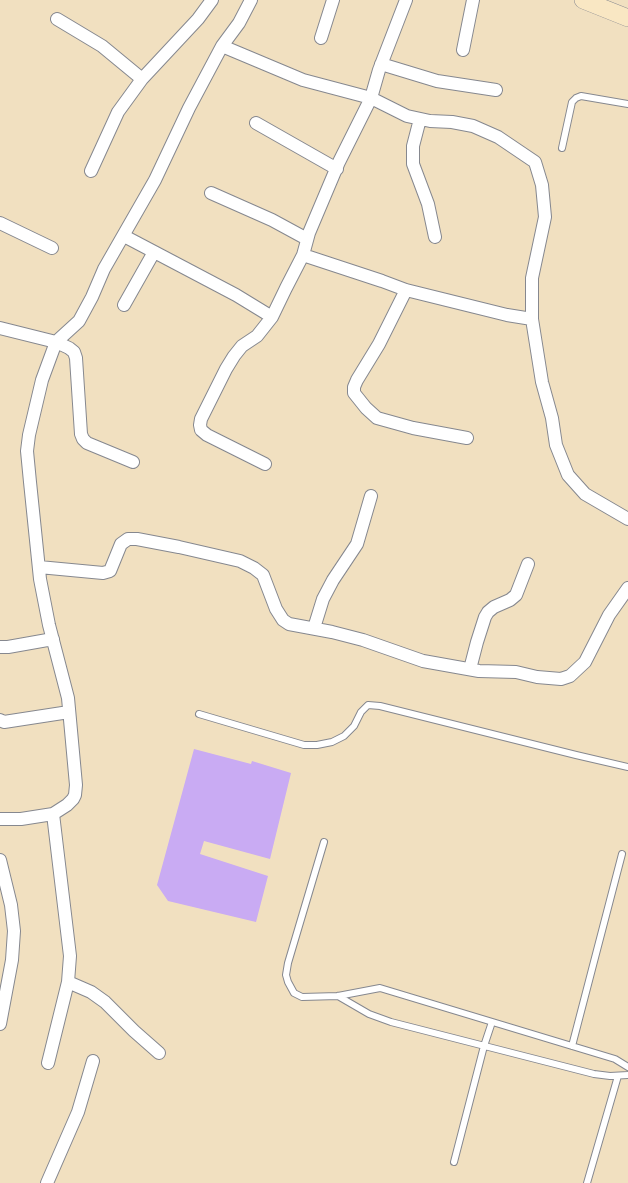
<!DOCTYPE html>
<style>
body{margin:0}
canvas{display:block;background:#f1e0c0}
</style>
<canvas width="628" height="1183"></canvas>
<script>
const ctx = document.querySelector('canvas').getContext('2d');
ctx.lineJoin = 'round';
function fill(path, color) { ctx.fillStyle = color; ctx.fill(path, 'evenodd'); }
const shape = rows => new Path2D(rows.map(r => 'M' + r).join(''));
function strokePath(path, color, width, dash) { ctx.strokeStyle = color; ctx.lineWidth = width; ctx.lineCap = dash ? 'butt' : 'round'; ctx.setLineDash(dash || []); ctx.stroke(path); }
const building = shape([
 [194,749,251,764,252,761,291,773,270,859,204,841,200,854,268,876,256,922,168,901,157,885]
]);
const lane = shape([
 [562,148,572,102,576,98,581,96,628,104],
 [199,714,304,745,317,745,332,742,344,736,354,726,361,712,368,705,380,706,576,755,628,767],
 [324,842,288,963,286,975,288,982,294,993,302,997,338,996,380,988,615,1059,628,1067],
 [338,996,369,1014,391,1022,594,1074,610,1076,628,1075],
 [572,1046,622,854],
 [454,1162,484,1046,492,1022],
 [587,1183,618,1076]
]);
const street = shape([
 [57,19,102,46,142,79],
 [321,38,333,0],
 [222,46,303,80,371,98,407,116,430,121,452,122,473,126,498,137,535,162,542,185,545,217,532,278,532,319,542,382,552,418,556,445,568,475,585,494,628,519],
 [463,50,473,0],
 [381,64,437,81,496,90],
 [420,119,413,146,413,164,428,204,435,237],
 [256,123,337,169],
 [91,171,118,112,142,79,198,19,212,0],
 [211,193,272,220,307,239],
 [0,223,52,248],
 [124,236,236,295,272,317],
 [303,255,382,281,406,290,507,315,532,319],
 [406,290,379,344,357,380,354,387,354,393,366,408,377,418,413,428,467,438],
 [124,305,154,252],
 [0,328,56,342,69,348,74,352,76,358,81,434,83,439,87,443,133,462],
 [265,464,207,435,201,430,200,425,201,419,226,369,234,356,242,346,257,336,272,317,286,288,303,255,309,233,339,162,371,98,379,70,406,0],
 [39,567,103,573,110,571,121,544,128,539,137,539,179,547,240,561,254,568,263,575,276,609,283,620,289,624,332,632,363,640,423,661,479,671,516,672,537,677,561,679,570,676,585,662,609,615,628,588],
 [314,628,323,599,333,580,357,544,371,496],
 [0,647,8,647,53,639],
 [470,669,477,642,485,617,488,612,494,607,510,600,516,595,528,564],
 [0,720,4,722,69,712],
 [0,819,21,819,53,814,67,805,73,799,75,795,76,785,68,698,49,625,40,579,30,482,27,451,29,435,42,380,56,342,79,321,92,297,104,269,155,180,189,108,222,46,239,23,251,0],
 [0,860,11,905,14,931,12,960,0,1024],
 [68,982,91,992,105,1002,134,1031,159,1053],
 [48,1063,68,982,70,956,53,814],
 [47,1183,78,1112,93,1061]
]);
const secondary = shape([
 [583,0,628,18]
]);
fill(building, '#c9abf3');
strokePath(lane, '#86888f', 8);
strokePath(street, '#86888f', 14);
strokePath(secondary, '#86888f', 18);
strokePath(lane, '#fff', 6);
strokePath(street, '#fff', 12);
strokePath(secondary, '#f9e7c3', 17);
</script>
